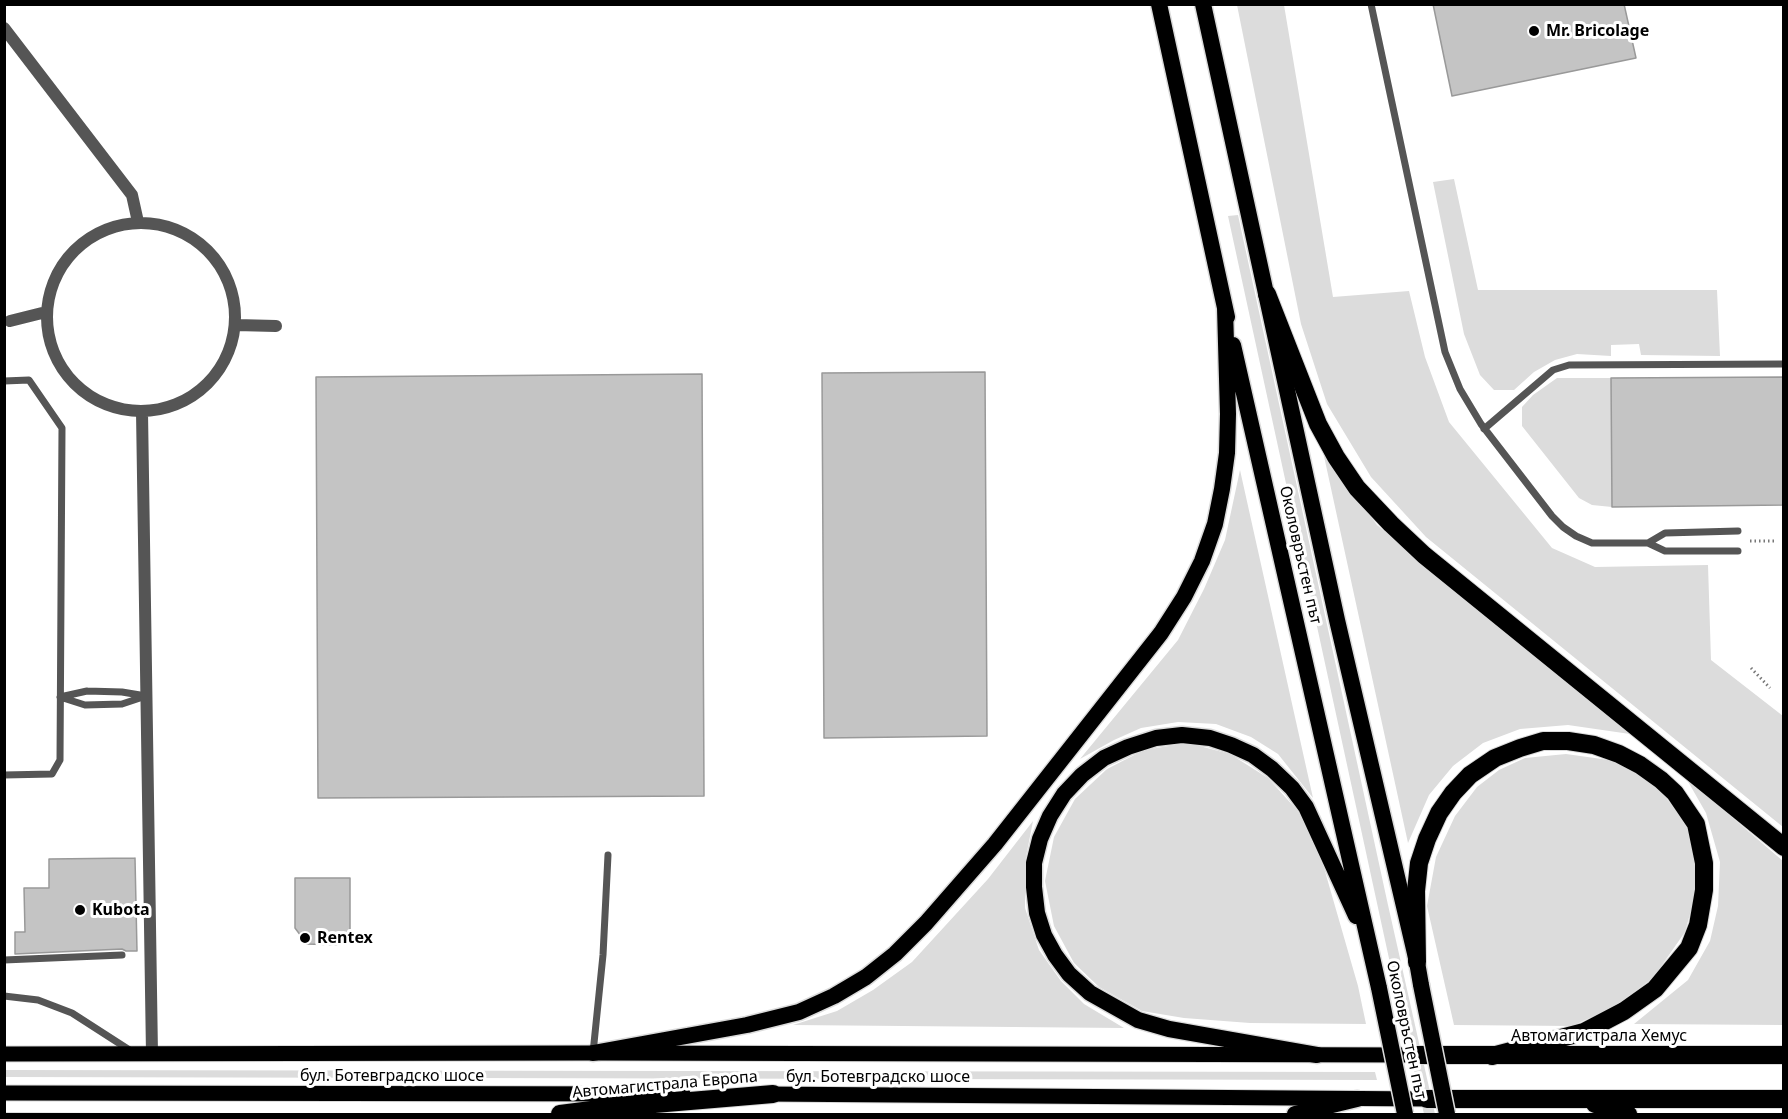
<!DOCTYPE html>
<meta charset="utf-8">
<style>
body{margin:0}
#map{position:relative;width:1788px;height:1119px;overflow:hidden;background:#fff;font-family:"Noto Sans",sans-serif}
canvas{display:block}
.frame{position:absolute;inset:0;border:6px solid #000;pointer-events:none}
</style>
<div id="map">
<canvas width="1788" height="1119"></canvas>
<div class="frame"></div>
</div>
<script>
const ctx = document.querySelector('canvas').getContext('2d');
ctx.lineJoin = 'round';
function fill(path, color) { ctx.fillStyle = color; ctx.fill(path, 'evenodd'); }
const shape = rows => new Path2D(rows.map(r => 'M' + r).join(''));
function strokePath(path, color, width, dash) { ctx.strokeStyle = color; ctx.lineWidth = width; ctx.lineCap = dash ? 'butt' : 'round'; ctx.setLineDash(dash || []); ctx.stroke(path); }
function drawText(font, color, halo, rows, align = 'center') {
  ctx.font = font + ' "Noto Sans",sans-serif'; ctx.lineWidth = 6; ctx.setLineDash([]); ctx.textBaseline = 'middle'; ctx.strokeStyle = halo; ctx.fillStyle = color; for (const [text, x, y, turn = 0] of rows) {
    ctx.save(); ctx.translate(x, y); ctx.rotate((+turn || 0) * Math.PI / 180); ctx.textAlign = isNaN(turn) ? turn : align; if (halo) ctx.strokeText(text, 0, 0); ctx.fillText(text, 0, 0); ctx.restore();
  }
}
const green = shape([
 [1237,5,1284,5,1333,297,1409,291,1425,357,1449,422,1552,548,1595,567,1708,565,1711,660,1783,716,1783,827,1426,537,1371,477,1327,404,1301,324],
 [1454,179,1478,290,1717,290,1720,356,1641,355,1639,344,1611,345,1611,356,1577,354,1555,360,1534,372,1514,390,1494,390,1480,375,1464,334,1433,182],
 [1238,215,1388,905,1435,1114,1424,1114,1403,1023,1228,216],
 [1557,378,1611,378,1612,507,1592,505,1579,498,1522,426,1522,407,1533,395],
 [1322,447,1377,525,1533,651,1630,734,1568,725,1520,729,1483,743,1453,766,1429,795,1408,843],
 [1240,470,1313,798,1278,754,1251,737,1216,724,1178,722,1141,728,1114,740,1080,759,1178,640,1204,589,1225,540],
 [1188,743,1230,754,1268,778,1297,810,1320,854,1358,986,1366,1024,1250,1023,1184,1018,1142,1011,1099,987,1074,963,1054,926,1045,881,1054,837,1075,799,1107,769,1144,750],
 [1566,754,1616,761,1659,788,1686,825,1697,861,1696,892,1685,932,1653,978,1612,1008,1572,1026,1454,1025,1427,906,1436,857,1455,816,1477,787,1499,770,1525,758],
 [1686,778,1783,861,1783,1025,1634,1024,1688,980,1710,941,1718,906,1720,862,1706,813],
 [1033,821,1025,862,1025,908,1039,950,1061,981,1084,1004,1124,1028,793,1025,837,1011,873,990,912,962,988,879],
 [5,1070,1375,1072,1377,1080,5,1077],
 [4,1112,5,1112,227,1114,5,1114]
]);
const building = shape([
 [1433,4,1624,4,1636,58,1452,96,1433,4],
 [985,372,987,736,824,738,822,373,985,372],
 [702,374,704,796,318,798,316,377,702,374],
 [1784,377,1784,505,1612,507,1611,378,1784,377],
 [135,858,137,951,126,951,122,949,15,954,15,932,25,932,24,888,49,888,49,859,135,858],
 [295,878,350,878,350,933,337,945,307,944,295,928,295,878]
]);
const path = shape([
 [1750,541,1777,541],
 [1751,668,1770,688]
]);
const service = shape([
 [1371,4,1445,352,1460,389,1481,424,1552,516,1563,527,1576,536,1592,543,1648,543],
 [4,381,29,380,62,428,60,760,52,774,4,775],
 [1484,429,1553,370,1569,365,1784,364],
 [1738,531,1665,533,1648,543,1665,551,1738,551],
 [87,691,122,692,146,696,122,704,85,705,60,697,87,691],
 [4,960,122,955],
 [4,996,38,1000,72,1013,131,1051],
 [593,1053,603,955,608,855]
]);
const minor = shape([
 [4,28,132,195,138,222],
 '47 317a94 94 0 1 1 188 0a94 94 0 1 1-188 0Z',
 [10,321,46,312],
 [236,325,276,326],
 [142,412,152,1054]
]);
const primary = shape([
 [4,1054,593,1053,1416,1055],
 [4,1093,683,1094],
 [764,1094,1427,1099]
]);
const trunk = shape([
 [1159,4,1227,317],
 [1203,4,1337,620,1417,962,1421,985],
 [1233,345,1379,988],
 [593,1053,747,1025,799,1012,834,996,866,977,895,954,926,923,995,844,1161,633,1184,597,1202,561,1215,524,1222,489,1227,453,1228,414,1225,308],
 [1317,1055,1169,1029,1138,1020,1090,993,1069,974,1055,955,1044,935,1037,913,1034,887,1034,863,1040,839,1050,816,1064,794,1082,775,1104,758,1128,747,1156,738,1182,735,1210,738,1231,745,1253,755,1272,769,1292,788,1306,807,1356,916],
 [1295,1114,1357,1099]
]);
const motorway = shape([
 [1267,294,1318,424,1336,457,1357,488,1391,524,1424,555,1784,847],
 [1417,962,1416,891,1419,863,1427,839,1439,813,1453,793,1470,775,1495,758,1520,748,1543,741,1568,741,1594,745,1619,754,1640,765,1661,780,1675,793,1696,824,1704,863,1704,890,1698,925,1689,948,1655,989,1624,1011,1584,1032,1492,1056],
 [1416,1055,1784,1055],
 [1427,1099,1784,1099],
 [1595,1104,1628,1114],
 [560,1114,607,1108,773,1094]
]);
const trunkBridge = shape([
 [1421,985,1447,1114],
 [1379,988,1405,1114]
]);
const markers = [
 [1534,31,6,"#000"],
 [80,910,6,"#000"],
 [305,938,6,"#000"]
];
const poiNames = [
 ["Mr. Bricolage",1546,31],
 ["Kubota",92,910],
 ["Rentex",317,938]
];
const streetNames = [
 ["Околовръстен път",1300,555,77],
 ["Околовръстен път",1406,1030,78],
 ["Автомагистрала Хемус",1599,1036],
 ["бул. Ботевградско шосе",392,1076],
 ["бул. Ботевградско шосе",878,1077],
 ["Автомагистрала Европа",665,1085,-5]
];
fill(green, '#dcdcdc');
fill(building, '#c4c4c4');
strokePath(building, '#999', 1.5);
strokePath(primary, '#dbdbdb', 17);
strokePath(trunk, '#dbdbdb', 19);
strokePath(motorway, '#dbdbdb', 20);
strokePath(path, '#777', 3, [1.5, 3]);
strokePath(service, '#555', 7);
strokePath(minor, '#555', 12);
strokePath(primary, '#000', 15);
strokePath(trunk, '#000', 16);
strokePath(motorway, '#000', 18);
strokePath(trunkBridge, '#dbdbdb', 19, []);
strokePath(trunkBridge, '#000', 16);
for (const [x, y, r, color] of markers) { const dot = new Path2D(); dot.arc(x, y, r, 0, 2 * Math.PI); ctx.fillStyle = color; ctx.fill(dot); strokePath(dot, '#fff', 2); }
drawText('bold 16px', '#000', '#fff', poiNames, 'left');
drawText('16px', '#000', '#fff', streetNames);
</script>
